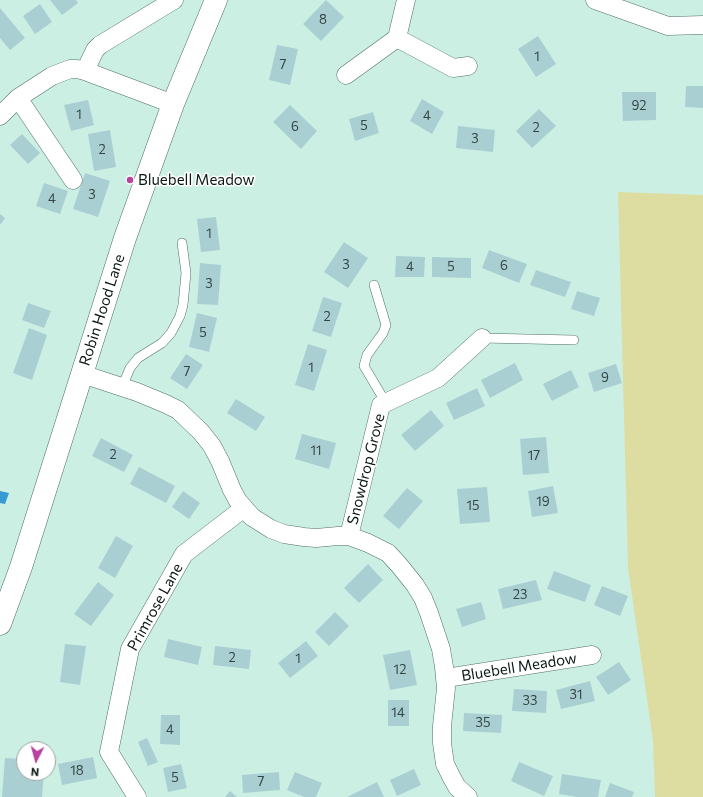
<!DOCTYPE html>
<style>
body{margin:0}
#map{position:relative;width:703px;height:797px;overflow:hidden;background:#ccefe4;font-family:Commissioner,sans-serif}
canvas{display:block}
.north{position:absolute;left:16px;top:741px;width:40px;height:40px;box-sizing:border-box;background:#fff;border:1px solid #9da3a1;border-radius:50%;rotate:186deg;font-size:11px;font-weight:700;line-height:16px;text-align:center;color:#0b1814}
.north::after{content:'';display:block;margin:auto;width:14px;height:18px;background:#b5439f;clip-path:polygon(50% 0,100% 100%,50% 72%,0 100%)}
</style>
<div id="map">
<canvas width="703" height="797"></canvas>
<div class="north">N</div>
</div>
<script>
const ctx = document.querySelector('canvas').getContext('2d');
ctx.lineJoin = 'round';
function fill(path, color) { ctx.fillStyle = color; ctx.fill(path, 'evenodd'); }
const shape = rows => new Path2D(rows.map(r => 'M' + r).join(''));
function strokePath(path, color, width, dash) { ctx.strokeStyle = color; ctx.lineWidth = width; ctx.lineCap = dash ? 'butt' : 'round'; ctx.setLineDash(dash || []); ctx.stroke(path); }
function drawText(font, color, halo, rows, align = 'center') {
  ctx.font = font + ' Commissioner,sans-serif'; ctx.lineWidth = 3; ctx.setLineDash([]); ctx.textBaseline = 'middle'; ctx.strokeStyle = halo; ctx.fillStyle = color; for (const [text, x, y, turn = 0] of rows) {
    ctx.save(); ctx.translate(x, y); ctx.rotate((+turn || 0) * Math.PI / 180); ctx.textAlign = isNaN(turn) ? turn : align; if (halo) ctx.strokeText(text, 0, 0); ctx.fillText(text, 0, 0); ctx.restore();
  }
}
const green = shape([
 [618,192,703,195,703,797,655,797,653,741,628,568]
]);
const water = shape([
 [0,491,9,493,5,504,0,503]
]);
const building = shape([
 [50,0,76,0,78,3,62,15],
 [326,0,344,17,321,41,303,24],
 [40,4,52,22,35,34,23,16],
 [0,8,25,38,10,50,0,38],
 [538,36,556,64,536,77,518,49],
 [277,45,298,49,290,85,269,80],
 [686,86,703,86,703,108,685,107],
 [622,92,656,92,656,120,623,121],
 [422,99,444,112,432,134,410,121],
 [88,100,94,125,71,131,64,105],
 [290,105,317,131,301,149,273,122],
 [539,109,556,126,532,148,516,131],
 [373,112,379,133,355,141,349,119],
 [458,126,495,130,493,152,456,148],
 [110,130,116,167,94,171,88,134],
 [22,134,40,153,28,164,10,145],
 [85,173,110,181,98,217,73,209],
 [44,183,68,191,60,214,36,206],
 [0,214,5,218,0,225],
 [216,217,220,250,201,252,197,219],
 [344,242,368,258,348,288,324,272],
 [489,250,527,264,519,283,482,268],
 [396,256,425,257,424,277,395,277],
 [432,257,471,258,471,278,432,277],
 [200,263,221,265,218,305,197,304],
 [536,270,571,282,565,297,530,285],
 [577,291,600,298,594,316,571,309],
 [323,297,342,303,331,337,312,331],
 [28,303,51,311,44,328,22,320],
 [197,313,217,318,209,352,189,347],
 [29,328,47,335,32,380,13,373],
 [308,344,327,350,314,391,295,385],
 [186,354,203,365,187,389,170,378],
 [515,363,523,380,490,398,481,380],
 [616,364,622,383,594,392,588,373],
 [571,370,579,387,552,401,543,384],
 [477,388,485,406,454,420,446,403],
 [236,399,265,417,256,431,227,413],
 [431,410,444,426,415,451,401,435],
 [302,434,336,443,329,469,295,459],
 [546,437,549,473,523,475,520,439],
 [101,438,133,455,124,472,92,456],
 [139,467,175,486,166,503,130,484],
 [553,486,558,513,532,517,528,491],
 [487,487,490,522,460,524,457,489],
 [407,488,423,501,399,529,383,516],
 [183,491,200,503,189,519,172,507],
 [116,536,133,546,115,578,98,568],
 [368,564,383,580,359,603,344,588],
 [554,571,591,585,585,602,547,589],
 [536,580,542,600,503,609,498,589],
 [98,582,114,595,91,626,74,614],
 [602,586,628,596,620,616,594,605],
 [481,602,486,619,462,627,456,609],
 [335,612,349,626,329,646,315,632],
 [168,639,202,647,198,665,164,657],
 [306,641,318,656,290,678,278,663],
 [65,644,86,646,80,685,60,682],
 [215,646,251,650,249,669,213,665],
 [410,650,417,685,390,690,383,655],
 [619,662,631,680,608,695,596,677],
 [590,681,595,701,561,709,556,690],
 [514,689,547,691,546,713,512,711],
 [388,700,409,700,409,726,388,726],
 [464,713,502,715,501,733,463,731],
 [161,715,180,715,180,745,160,744],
 [147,738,158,762,148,766,138,742],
 [93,757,97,778,62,785,58,764],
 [5,758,24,759,24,773,44,773,42,797,2,797],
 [519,762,553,776,544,796,511,781],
 [181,764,187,788,168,792,163,768],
 [414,769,421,785,397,796,390,780],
 [279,772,280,790,243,793,242,775],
 [295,772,322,783,316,797,304,797,287,790],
 [562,774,601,780,598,797,577,797,559,794],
 [377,782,384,797,347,797],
 [610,783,634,792,632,797,605,797],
 [230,791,237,797,225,797]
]);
const lane = shape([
 [374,285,386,325,383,333,367,355,364,366,386,403],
 [482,338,574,340],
 [122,387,130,368,138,358,162,343,171,333,180,316,183,305,186,273,182,243]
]);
const street = shape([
 [595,0,668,26,703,25],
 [397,38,453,68,468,66],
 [85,71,95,50,100,45,174,0],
 [346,75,397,38,406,0],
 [18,98,73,180],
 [0,116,18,98,52,76,70,69,77,69,85,71,173,104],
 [82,374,137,392,166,404,178,410,201,432,212,446,220,461,232,490,238,501,252,517,271,529,284,534,304,537,316,538,338,536,349,536,368,543,388,553,399,565,415,585,423,598,429,613,441,649,444,667,446,688,442,726,442,743,445,764,452,778,457,787,468,797],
 [349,536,381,405,438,378,482,338],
 [446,678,592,655],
 [137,797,109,752,130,649,184,554,244,508]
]);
const secondary = shape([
 [0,624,21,567,125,238,173,104,216,0]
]);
const markers = [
 [130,180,4,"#b5439f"]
];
const numberNames = [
 ["8",323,20],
 ["1",537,57],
 ["7",283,65],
 ["92",639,106],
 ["1",79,115],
 ["4",427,116],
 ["5",364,126],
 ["6",295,127],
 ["2",536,128],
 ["3",475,139],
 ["2",102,150],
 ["3",92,195],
 ["4",52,199],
 ["1",209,234],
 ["3",346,265],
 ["6",504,266],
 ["4",410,267],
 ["5",451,267],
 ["3",209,284],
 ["2",327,317],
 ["5",203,333],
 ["1",311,368],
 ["7",187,372],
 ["9",605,378],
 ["11",316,451],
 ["2",113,455],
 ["17",534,456],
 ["19",543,502],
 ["15",473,506],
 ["23",520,595],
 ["2",232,658],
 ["1",298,659],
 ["12",400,670],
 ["31",576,695],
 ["33",530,701],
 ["14",398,713],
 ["35",483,723],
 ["4",170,730],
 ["18",77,771],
 ["5",175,778],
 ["7",261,782]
];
const poiNames = [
 ["Bluebell Meadow",138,180]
];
const streetNames = [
 ["Robin Hood Lane",102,310,-72],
 ["Snowdrop Grove",366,469,-76],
 ["Primrose Lane",155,607,-61],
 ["Bluebell Meadow",519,667,-9]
];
fill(green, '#dddda2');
fill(water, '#389ad2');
fill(building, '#aacfd3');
strokePath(lane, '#506f65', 10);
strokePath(street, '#506f65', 19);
strokePath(secondary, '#506f65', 23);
strokePath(lane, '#fff', 9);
strokePath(street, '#fff', 18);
strokePath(secondary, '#fff', 22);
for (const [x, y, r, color] of markers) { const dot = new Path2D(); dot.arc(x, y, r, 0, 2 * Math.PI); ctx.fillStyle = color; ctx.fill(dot); strokePath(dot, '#fff', 1.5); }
drawText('13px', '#334644', null, numberNames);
drawText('15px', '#0b1814', '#fff', poiNames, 'left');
drawText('15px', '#0b1814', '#fff', streetNames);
</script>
